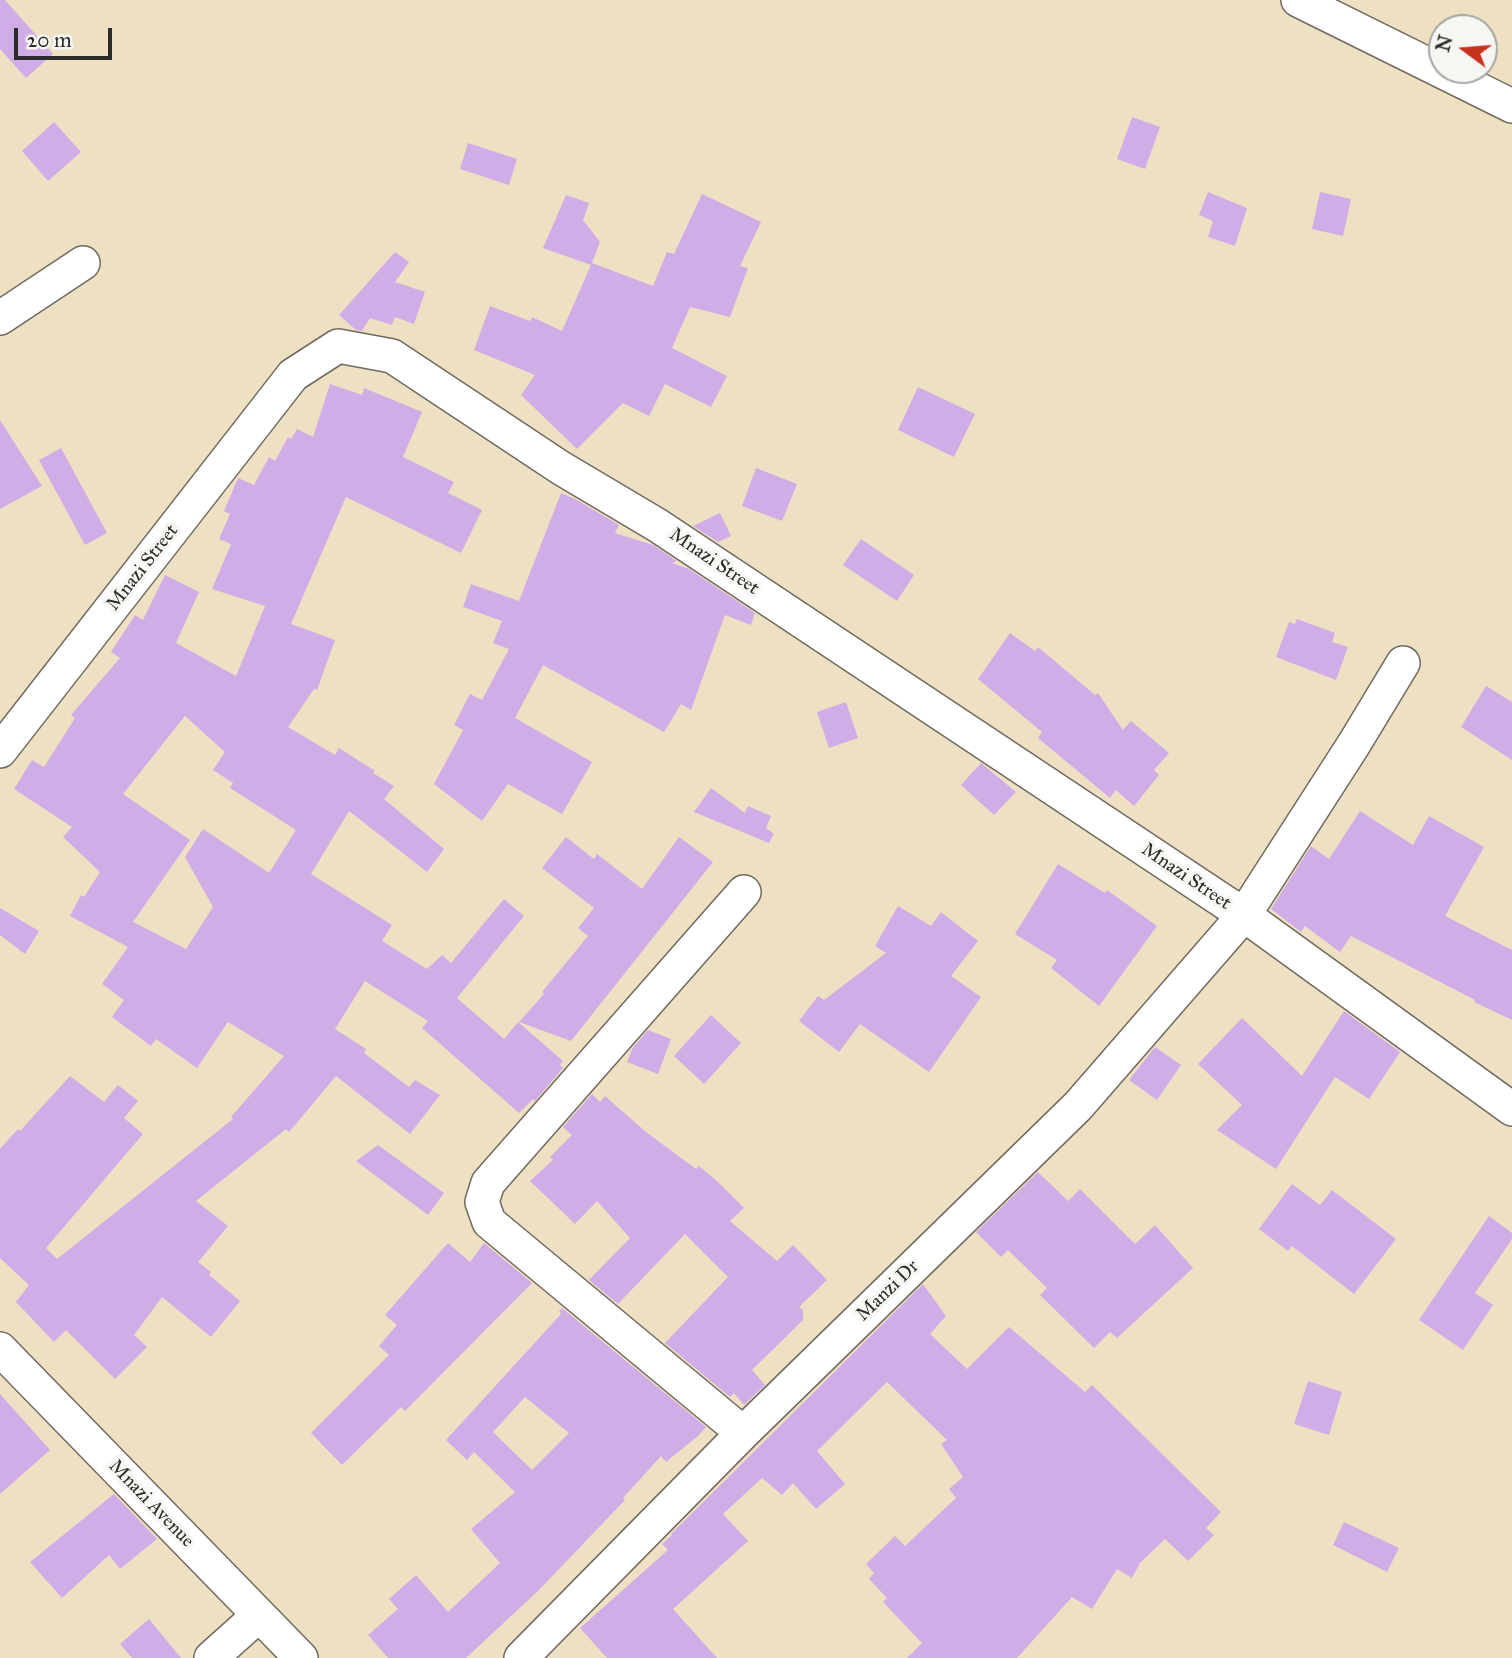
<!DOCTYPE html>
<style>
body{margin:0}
#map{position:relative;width:1512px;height:1658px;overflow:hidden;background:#eee0c2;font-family:"IM FELL Great Primer",serif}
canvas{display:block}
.north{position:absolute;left:1428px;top:14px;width:70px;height:70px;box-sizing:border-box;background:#f6f6f2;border:2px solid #a5a5a2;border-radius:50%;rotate:286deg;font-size:19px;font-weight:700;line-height:28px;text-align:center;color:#2b2b2b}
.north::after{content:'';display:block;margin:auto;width:24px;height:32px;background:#c8321e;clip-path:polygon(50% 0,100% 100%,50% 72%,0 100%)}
.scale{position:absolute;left:14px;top:28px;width:98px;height:32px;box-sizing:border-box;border:4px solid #2b2b2b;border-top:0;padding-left:9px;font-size:21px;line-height:24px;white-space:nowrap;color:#2b2b2b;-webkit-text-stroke:5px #f6f6f2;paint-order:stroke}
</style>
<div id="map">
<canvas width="1512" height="1658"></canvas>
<div class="north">N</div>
<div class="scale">20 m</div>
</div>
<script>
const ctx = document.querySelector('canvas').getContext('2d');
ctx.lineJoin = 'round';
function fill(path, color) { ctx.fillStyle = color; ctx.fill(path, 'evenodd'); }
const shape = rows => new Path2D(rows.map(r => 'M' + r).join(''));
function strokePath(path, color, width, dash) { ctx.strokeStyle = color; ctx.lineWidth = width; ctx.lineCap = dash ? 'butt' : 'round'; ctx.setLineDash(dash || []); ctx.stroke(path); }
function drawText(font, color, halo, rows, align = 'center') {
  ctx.font = font + ' "IM FELL Great Primer",serif'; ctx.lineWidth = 7; ctx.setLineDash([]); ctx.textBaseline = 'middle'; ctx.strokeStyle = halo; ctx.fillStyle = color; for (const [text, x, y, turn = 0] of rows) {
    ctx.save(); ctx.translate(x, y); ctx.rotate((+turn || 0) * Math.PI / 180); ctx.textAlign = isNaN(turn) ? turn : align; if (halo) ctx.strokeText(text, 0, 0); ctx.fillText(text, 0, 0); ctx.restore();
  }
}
const building = shape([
 [0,0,5,0,53,54,26,78,0,49],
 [1132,117,1160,127,1145,169,1117,159],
 [54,122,81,152,48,181,22,151],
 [468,143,517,159,509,185,460,169],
 [1208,192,1247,208,1235,246,1208,237,1213,221,1199,215],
 [1320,192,1351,199,1343,236,1312,229],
 [702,194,761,222,740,266,748,268,730,317,690,307,672,348,727,376,711,407,665,384,649,416,623,403,577,449,521,395,535,375,474,350,490,306,530,321,532,317,562,331,591,265,543,248,566,195,589,203,583,220,600,242,592,263,653,286,667,252,674,254],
 [395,252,409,262,395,282,425,292,414,324,395,317,392,325,370,318,362,331,356,330,339,315],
 [330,384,362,395,364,388,422,412,403,457,454,482,448,493,482,510,461,553,346,497,291,624,335,640,317,690,314,689,288,727,335,755,339,748,375,771,373,773,394,786,384,799,444,849,427,872,349,811,311,874,392,925,382,941,427,969,442,955,451,963,504,899,524,916,457,998,504,1039,518,1022,563,1061,560,1065,563,1068,535,1101,533,1099,519,1113,422,1028,428,1021,365,981,335,1029,366,1049,364,1053,409,1087,415,1080,440,1095,410,1134,336,1076,289,1132,286,1129,196,1201,228,1226,198,1262,211,1272,209,1275,240,1301,211,1337,162,1297,134,1335,147,1347,115,1379,66,1330,54,1342,16,1302,29,1285,0,1258,0,1149,18,1129,20,1131,70,1076,104,1102,118,1085,138,1101,124,1118,143,1134,46,1248,57,1259,233,1119,231,1117,284,1056,228,1022,197,1068,156,1039,151,1046,112,1017,124,1000,102,984,128,947,70,916,81,895,84,897,100,872,63,837,72,827,14,789,32,760,44,767,75,718,71,715,120,658,111,652,135,615,143,620,165,575,199,592,176,643,236,676,265,606,212,589,231,544,219,539,230,514,224,511,238,478,254,485,269,457,275,461,288,437,291,439,297,429,313,437],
 [185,716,225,752,213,770,233,783,230,788,296,830,269,873,203,829,185,857,213,907,186,949,133,922,190,840,123,794],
 [918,387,975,414,954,457,898,430],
 [0,420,42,486,0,509],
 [61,448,107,533,85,545,39,460],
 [756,468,797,484,782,521,742,506],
 [561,493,575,499,619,525,615,533,653,545,677,561,672,563,689,569,755,613,751,625,725,615,691,710,681,704,664,732,543,665,515,718,592,762,562,814,508,784,482,821,434,784,463,730,454,725,470,694,482,700,509,649,493,643,502,621,463,607,471,584,519,601],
 [720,513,731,536,718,542,693,526],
 [861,539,914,575,897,601,843,565],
 [1297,619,1335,633,1332,642,1348,647,1336,680,1276,657,1289,622,1295,624],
 [1010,633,1035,651,1038,647,1095,695,1098,693,1123,730,1131,721,1169,753,1154,770,1159,775,1134,806,1116,790,1110,798,1038,738,1042,732,978,679],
 [1486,686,1512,702,1512,760,1461,727],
 [846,702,858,738,829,748,817,712],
 [981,763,1016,792,994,815,961,785],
 [711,788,745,813,748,806,771,816,766,828,774,834,769,843,694,812],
 [1360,811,1413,845,1429,816,1484,847,1445,916,1512,950,1512,1020,1474,1002,1475,1000,1351,936,1340,952,1305,926,1301,932,1271,909,1311,846,1329,859],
 [566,837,594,859,597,854,642,889,679,837,713,862,571,1041,519,1022,544,994,542,992,588,936,578,928,594,908,542,868],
 [1058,864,1105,893,1107,890,1157,926,1099,1006,1051,968,1057,960,1015,934],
 [898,906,931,926,941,912,978,941,951,976,981,997,929,1072,860,1024,839,1052,799,1021,818,996,824,1000,886,953,875,946],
 [0,908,39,931,25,954,0,935],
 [1344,1011,1400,1052,1369,1099,1335,1077,1276,1169,1217,1130,1242,1105,1198,1064,1242,1018,1302,1076],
 [711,1015,741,1043,704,1084,674,1056],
 [648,1030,671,1039,658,1074,627,1062,632,1049],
 [1155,1047,1181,1065,1157,1100,1129,1080],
 [592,1094,600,1102,605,1096,646,1132,696,1169,699,1166,718,1182,744,1208,730,1221,777,1261,793,1245,827,1280,799,1307,803,1310,803,1320,752,1370,765,1385,744,1405,734,1393,730,1397,665,1343,728,1277,685,1234,618,1304,589,1280,630,1238,597,1201,575,1224,530,1181,553,1160,550,1157,572,1135,563,1127],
 [378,1145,444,1193,428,1215,356,1161],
 [1038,1172,1068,1201,1080,1189,1135,1244,1155,1225,1193,1268,1117,1338,1110,1332,1094,1348,1040,1295,1047,1288,1008,1250,1001,1257,976,1232],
 [1292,1184,1320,1205,1332,1190,1396,1239,1354,1294,1292,1246,1288,1251,1259,1229],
 [1489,1216,1512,1233,1512,1239,1475,1293,1493,1305,1463,1350,1419,1320],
 [448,1243,470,1262,484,1243,532,1283,405,1411,401,1407,342,1465,311,1433,389,1355,379,1346,397,1325,385,1315],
 [923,1284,946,1316,930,1334,967,1369,1009,1327,1085,1392,1092,1385,1221,1512,1206,1528,1214,1535,1188,1561,1165,1539,1140,1563,1132,1578,1117,1569,1092,1609,1072,1597,1017,1658,907,1658,922,1643,883,1602,887,1598,869,1579,874,1573,866,1564,895,1536,905,1546,956,1498,949,1489,963,1477,941,1444,947,1440,887,1382,817,1451,845,1484,816,1509,793,1483,782,1495,762,1478,723,1514,748,1541,673,1609,717,1658,607,1658,580,1628,668,1550,662,1544,672,1535,671,1534],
 [562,1308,706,1427,698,1436,666,1462,661,1456,623,1498,625,1500,539,1590,466,1658,388,1658,368,1635,398,1609,389,1599,416,1575,448,1612,500,1563,471,1529,515,1492,474,1452,467,1460,446,1440,561,1314,559,1311],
 [525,1397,569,1433,532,1470,493,1432],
 [1308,1381,1342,1392,1329,1435,1294,1424],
 [0,1394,50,1450,0,1494],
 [114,1494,157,1539,120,1569,109,1555,62,1598,30,1562],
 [1344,1522,1399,1548,1387,1572,1333,1545],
 [149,1619,181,1658,132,1658,120,1644]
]);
const minor = shape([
 [1298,0,1512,106],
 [0,318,83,263],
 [0,751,293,375,338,346,392,356,561,468,657,525,1244,915,1512,1109],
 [0,1349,301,1658],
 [743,1433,489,1222,482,1202,488,1183,744,892],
 [211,1658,259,1615],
 [521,1658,743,1433,1078,1106,1244,915,1354,744,1403,663]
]);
const streetNames = [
 ["Mnazi Street",714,562,34],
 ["Mnazi Street",143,568,-52],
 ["Mnazi Street",1186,877,34],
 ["Manzi Dr",888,1291,-44],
 ["Mnazi Avenue",151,1504,46]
];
fill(building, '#d1ade8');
strokePath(minor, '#6f6a60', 36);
strokePath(minor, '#fff', 33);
drawText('19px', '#2b2b2b', '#f6f6f2', streetNames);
</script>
